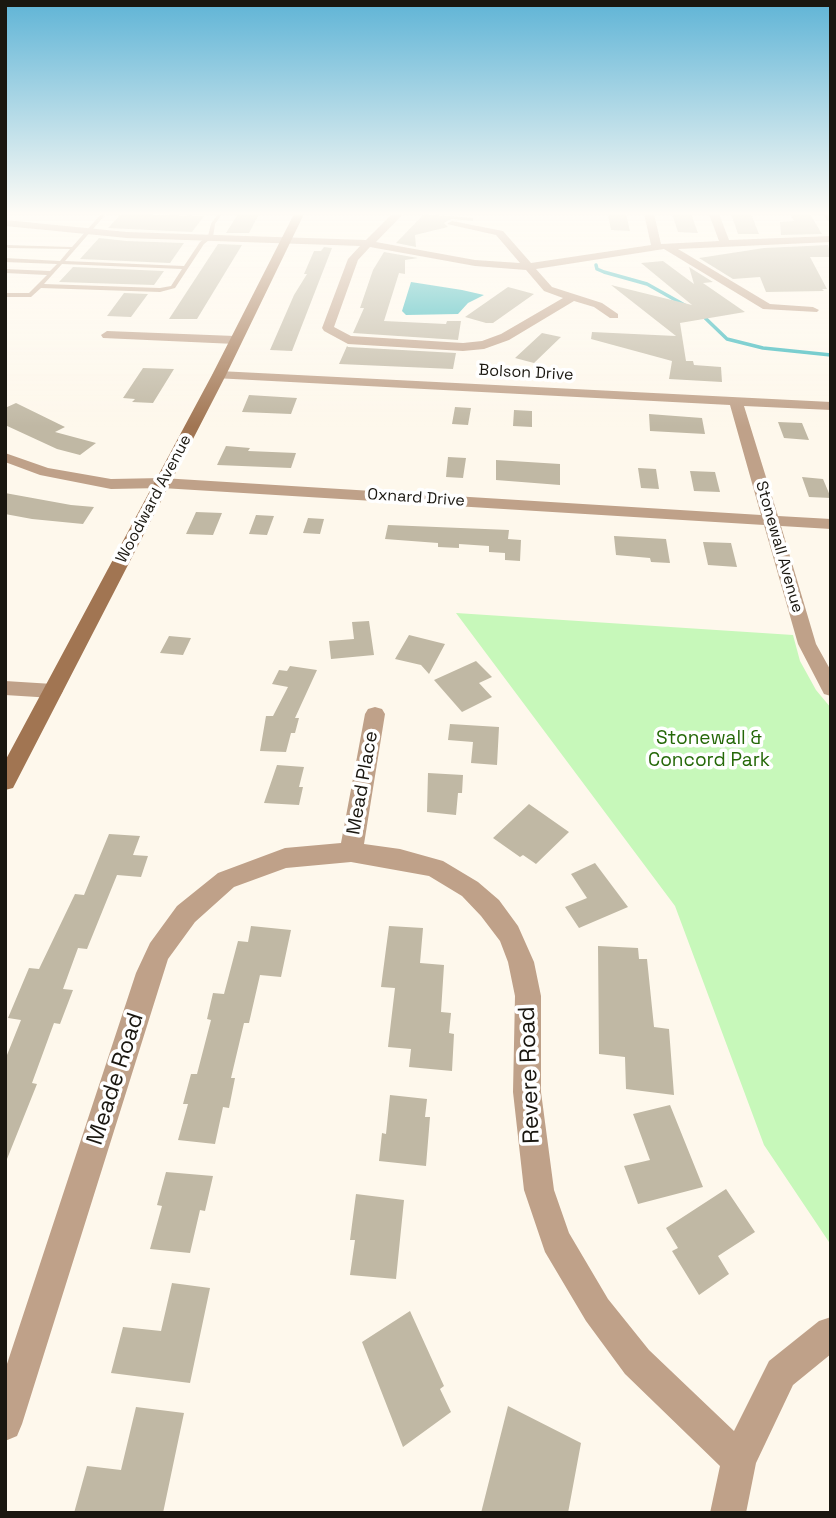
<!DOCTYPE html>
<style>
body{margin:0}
#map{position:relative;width:836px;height:1518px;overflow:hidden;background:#fef8ec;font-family:"Space Grotesk",sans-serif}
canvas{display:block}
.frame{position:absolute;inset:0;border:7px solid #1a1710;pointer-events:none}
</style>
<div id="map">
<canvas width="836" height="1518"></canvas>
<div class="frame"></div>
</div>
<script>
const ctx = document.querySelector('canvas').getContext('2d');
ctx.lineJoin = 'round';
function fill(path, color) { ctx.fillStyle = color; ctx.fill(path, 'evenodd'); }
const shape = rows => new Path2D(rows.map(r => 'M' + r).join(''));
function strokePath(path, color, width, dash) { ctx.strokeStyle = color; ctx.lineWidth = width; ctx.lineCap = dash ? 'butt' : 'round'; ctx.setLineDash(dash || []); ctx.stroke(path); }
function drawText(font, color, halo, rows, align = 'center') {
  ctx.font = font + ' "Space Grotesk",sans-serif'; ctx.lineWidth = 7; ctx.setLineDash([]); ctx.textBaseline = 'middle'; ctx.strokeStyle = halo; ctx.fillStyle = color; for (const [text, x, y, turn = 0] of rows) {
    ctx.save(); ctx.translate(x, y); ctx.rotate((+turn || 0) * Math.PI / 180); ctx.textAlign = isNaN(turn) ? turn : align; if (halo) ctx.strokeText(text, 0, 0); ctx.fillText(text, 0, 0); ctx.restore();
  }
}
const green = shape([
 [456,613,793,635,800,661,816,690,831,708,831,1245,764,1145,675,906]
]);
const water = shape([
 [411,282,462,290,484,295,468,303,458,314,406,315,402,311]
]);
const stream = shape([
 [596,265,597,269,604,272,647,284,688,307],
 [701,314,727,339,763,348,831,355]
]);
const building = shape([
 [121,214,140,214,204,216,192,232,108,228],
 [238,214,259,214,249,233,226,233],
 [424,214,473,218,473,221,451,219,444,223,448,227,415,235,416,247,396,243],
 [608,214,626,214,630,231,611,230],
 [672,214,691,214,698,233,678,232],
 [731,214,751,214,759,234,738,234],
 [790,214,810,214,822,234,781,235,780,222,794,221],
 [99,238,127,241,184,243,170,263,80,259],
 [218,244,242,245,197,319,169,319],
 [828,245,831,257,810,257,827,289,822,289,824,291,766,292,760,277,733,279,699,258,764,248],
 [324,247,332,248,292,351,270,350,294,295,307,274,304,274,314,251,321,251],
 [384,252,418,258,405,260,405,274,399,273,384,321,446,324,447,321,461,321,458,340,353,333,364,308,360,308,373,270],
 [663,261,694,284,689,267,713,282,703,283,745,312,680,323,686,361,693,361,694,365,721,367,722,382,669,379,672,361,591,339,592,332,676,336,611,285,692,305,641,263],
 [73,267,164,271,154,285,59,282],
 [508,287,534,294,493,323,486,323,465,317],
 [124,293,148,294,131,317,107,316],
 [542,333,561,337,534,363,515,358],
 [347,346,348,347,456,353,453,369,339,364],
 [143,368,174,369,153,403,132,402,135,399,123,398],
 [249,395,297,398,291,414,242,412],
 [16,403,65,427,55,432,96,443,80,455,57,449,5,425,5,408],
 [455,407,471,408,468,425,452,424],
 [514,410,532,411,532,427,513,426],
 [649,414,702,418,705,434,650,431],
 [778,422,802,423,809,440,784,438],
 [226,446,250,448,248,451,296,453,291,468,217,465],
 [448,457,466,458,463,478,446,477],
 [496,460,560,464,560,485,496,480],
 [638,468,656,469,659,489,641,488],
 [690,471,715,472,720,492,694,491],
 [802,477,823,479,831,498,809,497],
 [5,493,71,505,94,507,83,524,32,519,5,514],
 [196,512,222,513,213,535,186,534],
 [256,515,274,516,267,535,249,534],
 [308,518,324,519,320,534,303,533],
 [388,525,509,530,508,539,521,540,520,561,505,560,505,553,489,552,489,546,459,544,459,548,438,547,438,543,385,539],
 [614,536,666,539,670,563,651,562,650,558,616,555],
 [703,542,731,543,737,567,708,565],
 [369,621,374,655,331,659,329,641,354,639,352,622],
 [409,635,445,644,429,674,421,665,395,659],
 [169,636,191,638,183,655,160,653],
 [476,661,492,677,479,683,492,697,462,712,434,680],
 [290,666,317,670,295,718,299,718,295,733,291,733,286,752,260,751,266,716,273,716,288,687,272,684,279,670,287,671],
 [450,724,499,727,497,765,471,763,473,742,448,740],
 [277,765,304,767,299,787,303,787,299,805,264,803],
 [428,773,463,775,462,793,458,793,456,815,427,812],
 [529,804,569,832,536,864,523,855,520,857,493,838],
 [109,834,140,836,133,855,148,856,141,877,117,875,87,949,78,948,63,989,73,990,60,1024,54,1023,32,1083,37,1084,5,1164,5,1060,21,1020,8,1018,29,968,39,969,75,894,84,895],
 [595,863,628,907,579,928,565,907,587,898,571,874],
 [251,926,291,930,281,977,260,975,249,1023,244,1023,231,1078,235,1078,229,1108,223,1107,215,1144,178,1140,188,1104,183,1104,191,1074,197,1074,211,1020,207,1019,213,993,224,994,238,941,248,942],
 [389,926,423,928,420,963,444,965,441,1012,451,1013,449,1033,454,1034,452,1071,409,1067,411,1049,388,1047,395,988,381,987],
 [598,946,638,948,639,959,647,959,654,1027,669,1029,674,1095,626,1089,625,1057,599,1054],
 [390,1095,427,1099,425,1117,430,1117,426,1166,379,1161,382,1133,386,1134],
 [670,1105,703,1187,638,1204,624,1166,650,1160,633,1114],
 [166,1172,213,1176,205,1211,200,1210,190,1253,150,1249,162,1206,157,1205],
 [726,1189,755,1232,718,1256,729,1274,699,1295,672,1251,678,1248,666,1228],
 [356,1194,404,1200,396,1279,350,1275,355,1240,350,1240],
 [172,1283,210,1288,190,1383,111,1373,123,1327,161,1331],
 [410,1311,444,1386,440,1389,451,1412,403,1447,362,1342],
 [508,1406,581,1443,568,1513,481,1513],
 [136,1407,184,1413,163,1513,74,1513,87,1466,121,1470]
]);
const lane = shape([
 [101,214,106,214,65,261,184,266,200,242,208,236,211,224,218,214,222,214,215,224,213,237,204,244,175,288,160,292,41,288,31,297,5,297,5,293,29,293,47,275,5,273,5,269,50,271,57,264,5,262,5,258,60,261,70,249,8,248,6,245,72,247,101,214],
 [62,264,182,269,171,286,160,288,44,284,62,264]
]);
const street = shape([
 [392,214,403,214,376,242,475,260,520,263,496,235,447,224,452,221,503,231,531,263,651,245,644,214,654,214,661,244,719,241,709,214,719,214,729,240,831,236,831,242,678,249,770,304,813,307,819,310,817,312,763,309,664,249,536,269,552,287,602,303,618,314,618,318,610,318,594,307,574,301,509,340,484,349,463,351,348,344,324,331,322,328,348,259,360,246,127,238,5,226,5,220,127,232,366,240,392,214],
 [370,247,475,266,526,270,544,291,563,298,501,334,482,341,463,343,351,336,334,327,358,260,370,247],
 [823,214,831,214,831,222,828,221,823,214],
 [107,331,235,336,241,340,235,344,103,338,101,335,107,331],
 [219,371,831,402,831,410,744,406,778,516,831,519,831,529,781,526,816,644,831,671,831,696,824,694,798,644,764,525,162,488,111,489,40,475,5,462,5,453,48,468,111,479,162,478,761,515,730,405,214,378,212,375,219,371],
 [5,681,53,684,60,686,63,691,60,696,53,698,5,695,5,681],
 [375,707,382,709,385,714,364,844,400,849,443,861,478,882,499,900,518,926,534,962,541,996,541,1092,554,1190,569,1233,608,1299,649,1350,734,1431,769,1361,819,1321,831,1317,831,1354,793,1385,756,1463,746,1513,710,1513,720,1466,625,1374,586,1321,545,1252,524,1190,513,1092,515,996,508,962,500,941,481,916,462,896,429,876,351,862,286,868,234,887,195,922,168,959,22,1424,17,1436,5,1441,5,1370,136,973,150,943,177,906,218,873,285,848,341,843,365,714,368,709,375,707]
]);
const secondary = shape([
 [294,214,304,214,226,375,13,788,5,790,5,761,212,375,294,214]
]);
const farStreetnames = [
 ["Bolson Drive",526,373,3],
 ["Oxnard Drive",416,498,4],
 ["Woodward Avenue",154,499,-62],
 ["Stonewall Avenue",779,547,74]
];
const parkNames = [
 ["Stonewall &",709,739],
 ["Concord Park",709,761]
];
const streetNames = [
 ["Mead Place",363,783,-80]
];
const nearStreetnames = [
 ["Revere Road",530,1075,-92],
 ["Meade Road",116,1079,-72]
];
fill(green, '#c7f8ba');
fill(water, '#31b5ba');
strokePath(stream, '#31b5ba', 3.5);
fill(building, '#c0b8a4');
fill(lane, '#bfa189');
fill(street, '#bfa189');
fill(secondary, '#a17552');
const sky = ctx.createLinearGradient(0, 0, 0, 427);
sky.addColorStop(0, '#5fb4d6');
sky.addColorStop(0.5, '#fffcf6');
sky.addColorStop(1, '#fffcf600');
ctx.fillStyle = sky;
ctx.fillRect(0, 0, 836, 427);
drawText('16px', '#1a1710', '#fff', farStreetnames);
drawText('19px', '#256808', '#fff', parkNames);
drawText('19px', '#1a1710', '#fff', streetNames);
drawText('23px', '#1a1710', '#fff', nearStreetnames);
</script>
